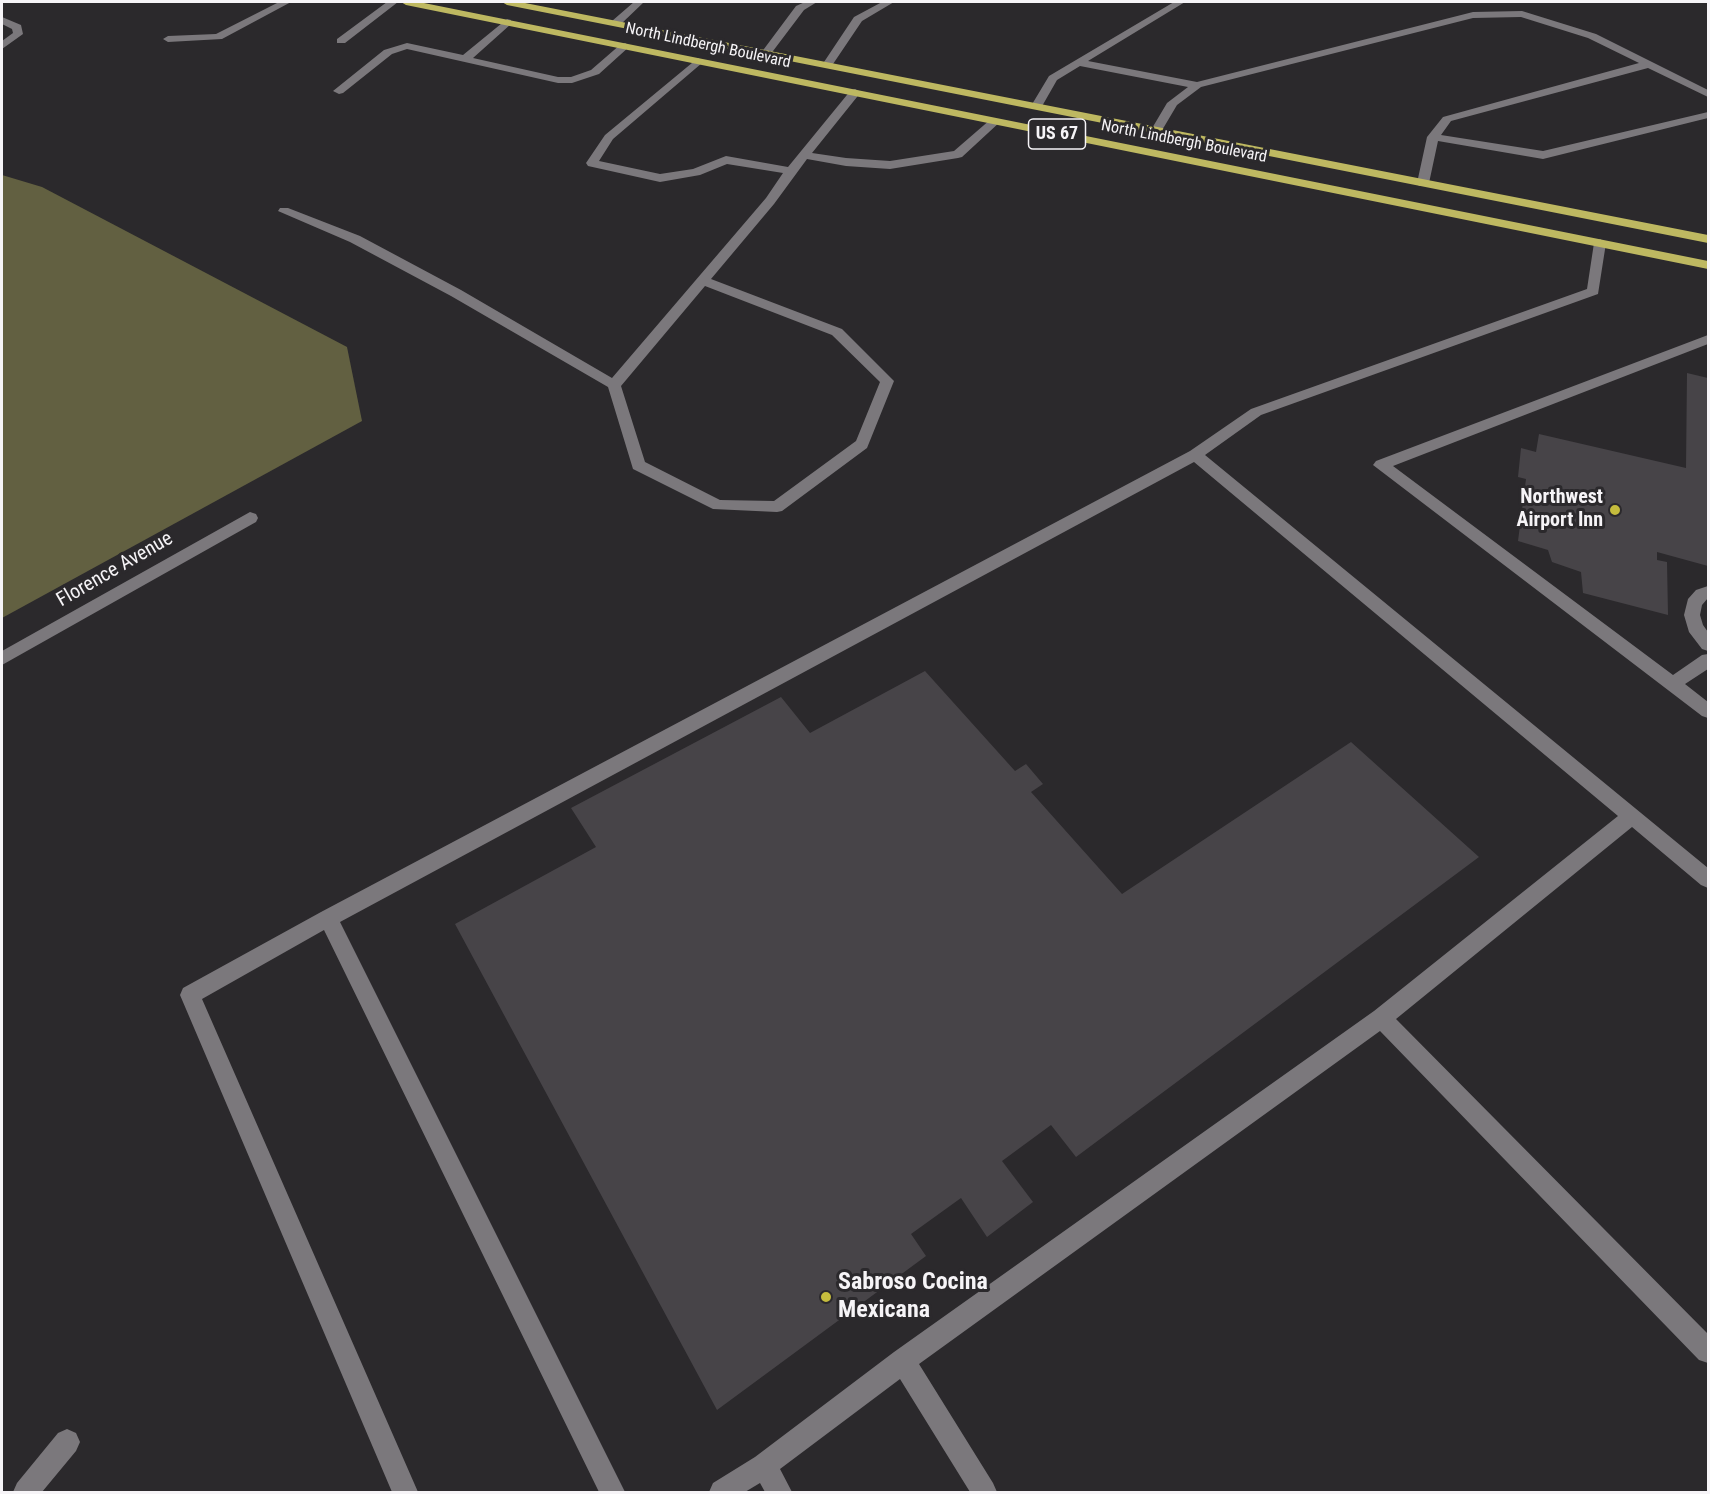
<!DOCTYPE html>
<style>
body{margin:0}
#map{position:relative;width:1710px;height:1494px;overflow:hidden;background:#2b292c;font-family:"Roboto Condensed",sans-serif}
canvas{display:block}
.frame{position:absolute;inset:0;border:3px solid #f6f4f7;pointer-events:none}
</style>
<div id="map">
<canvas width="1710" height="1494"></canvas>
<div class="frame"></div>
</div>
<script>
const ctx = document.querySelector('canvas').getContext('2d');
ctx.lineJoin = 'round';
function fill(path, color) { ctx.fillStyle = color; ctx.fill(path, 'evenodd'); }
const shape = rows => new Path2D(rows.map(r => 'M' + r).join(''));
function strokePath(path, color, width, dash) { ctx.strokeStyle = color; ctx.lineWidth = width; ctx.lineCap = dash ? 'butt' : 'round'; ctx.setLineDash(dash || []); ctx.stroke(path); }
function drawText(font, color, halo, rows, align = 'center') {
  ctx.font = font + ' "Roboto Condensed",sans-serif'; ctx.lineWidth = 6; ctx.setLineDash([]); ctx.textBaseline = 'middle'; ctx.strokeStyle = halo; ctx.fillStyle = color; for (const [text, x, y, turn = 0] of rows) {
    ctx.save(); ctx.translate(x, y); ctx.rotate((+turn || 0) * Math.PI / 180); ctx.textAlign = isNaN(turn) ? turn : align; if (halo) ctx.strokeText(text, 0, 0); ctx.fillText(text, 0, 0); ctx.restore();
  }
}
const forest = shape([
 [2,175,42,187,347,347,362,421,2,618]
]);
const building = shape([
 [1687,373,1708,378,1708,566,1657,552,1657,560,1667,562,1668,615,1583,593,1581,572,1552,562,1548,550,1518,541,1526,479,1518,477,1521,448,1536,452,1539,434,1686,468],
 [925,671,1015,771,1026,764,1043,784,1031,792,1122,894,1351,742,1479,857,1076,1157,1051,1125,1002,1161,1033,1202,987,1237,961,1198,911,1234,926,1256,717,1410,455,924,596,847,571,808,781,697,810,733]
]);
const lane = shape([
 [279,2,291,2,222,39,168,42,163,39,168,36,216,34,279,2],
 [387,2,398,2,345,43,337,43,337,39,387,2],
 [634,2,644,2,620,25,612,25,612,21,634,2],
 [805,2,817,2,804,10,770,55,762,55,761,53,796,6,805,2],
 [882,2,894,2,862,21,831,67,823,67,822,65,854,17,882,2],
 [1174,2,1185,2,1088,61,1197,82,1473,12,1522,11,1596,34,1708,90,1708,97,1648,68,1451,121,1441,135,1543,151,1708,112,1708,118,1543,159,1438,141,1429,183,1427,186,1419,186,1417,183,1427,137,1443,117,1639,63,1588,38,1521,17,1473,18,1201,87,1177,105,1161,132,1157,133,1151,130,1167,103,1188,87,1080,66,1057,80,1041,108,1033,108,1031,106,1049,76,1174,2],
 [2,17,21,25,23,34,2,49,2,41,13,33,12,29,2,24,2,17],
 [507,19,511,20,511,24,473,58,558,77,571,77,591,70,621,44,625,43,630,46,599,74,572,83,558,83,407,49,392,54,343,93,339,94,333,91,384,50,407,43,463,55,507,19],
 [698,58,703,61,702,63,613,139,599,161,660,174,693,169,726,156,788,167,851,90,855,89,861,92,812,153,846,158,890,161,954,151,991,119,999,119,1001,121,962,157,958,158,890,169,846,166,807,159,774,204,711,279,842,329,894,381,867,448,782,511,777,512,713,509,633,469,608,387,451,296,350,242,278,211,280,208,288,208,360,236,461,290,612,378,766,198,783,173,727,164,700,175,660,182,588,166,586,163,605,135,698,58],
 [705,286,832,335,880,382,856,441,774,501,720,500,645,462,621,386,705,286],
 [1600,239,1606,243,1598,294,1261,415,1205,455,1708,868,1708,888,1701,885,1632,827,1396,1019,1708,1334,1708,1363,1699,1360,1380,1031,919,1364,993,1483,997,1492,970,1492,900,1379,780,1469,792,1492,765,1492,760,1483,745,1492,709,1492,713,1483,755,1457,894,1352,1374,1011,1618,816,1194,462,340,922,625,1492,599,1492,324,930,202,999,418,1492,392,1492,180,995,183,988,321,912,1190,451,1251,409,1587,289,1594,243,1600,239],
 [1708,335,1708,344,1393,466,1673,675,1702,655,1708,654,1708,669,1685,684,1708,702,1708,718,1702,716,1373,465,1376,461,1708,335],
 [1708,586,1708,598,1702,605,1700,615,1703,625,1708,632,1708,651,1702,649,1689,632,1684,615,1688,599,1696,590,1708,586]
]);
const street = shape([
 [250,512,256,514,258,518,256,522,2,665,2,651,250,512],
 [67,1429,76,1433,80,1442,76,1451,42,1492,13,1492,17,1483,58,1433,67,1429]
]);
const highway = shape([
 [401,2,419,2,1708,261,1708,269,406,5,401,2],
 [502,2,520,2,1708,235,1708,243,507,5,502,2]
]);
const markers = [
 [1615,510,6,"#c5bc3d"],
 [826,1297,6,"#c5bc3d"]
];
const farStreetnames = [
 ["North Lindbergh Boulevard",708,46,12],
 ["North Lindbergh Boulevard",1184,142,11]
];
const shields = [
 [1057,134,57]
];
const shieldNames = [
 ["US 67",1057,134]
];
const poiNames = [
 ["Northwest",1603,498],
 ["Airport Inn",1603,521]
];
const streetNames = [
 ["Florence Avenue",115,570,-30]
];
const nearPoinames = [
 ["Sabroso Cocina",838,1283],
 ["Mexicana",838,1311]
];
fill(forest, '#626041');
fill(building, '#474448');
fill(lane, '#7b787c');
fill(street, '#7b787c');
fill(highway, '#beb861');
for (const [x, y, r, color] of markers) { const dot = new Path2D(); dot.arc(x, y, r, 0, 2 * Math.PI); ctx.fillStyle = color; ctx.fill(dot); strokePath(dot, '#2b292c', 2); }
drawText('16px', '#f6f4f7', '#2b292c', farStreetnames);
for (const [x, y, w] of shields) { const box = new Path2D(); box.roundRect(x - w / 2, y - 15, w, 30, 4.5); ctx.fillStyle = '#2b292c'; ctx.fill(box); strokePath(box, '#f6f4f7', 1.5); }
drawText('bold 18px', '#f6f4f7', null, shieldNames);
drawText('bold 20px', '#f6f4f7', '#2b292c', poiNames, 'right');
drawText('20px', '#f6f4f7', '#2b292c', streetNames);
drawText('bold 24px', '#f6f4f7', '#2b292c', nearPoinames, 'left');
</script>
